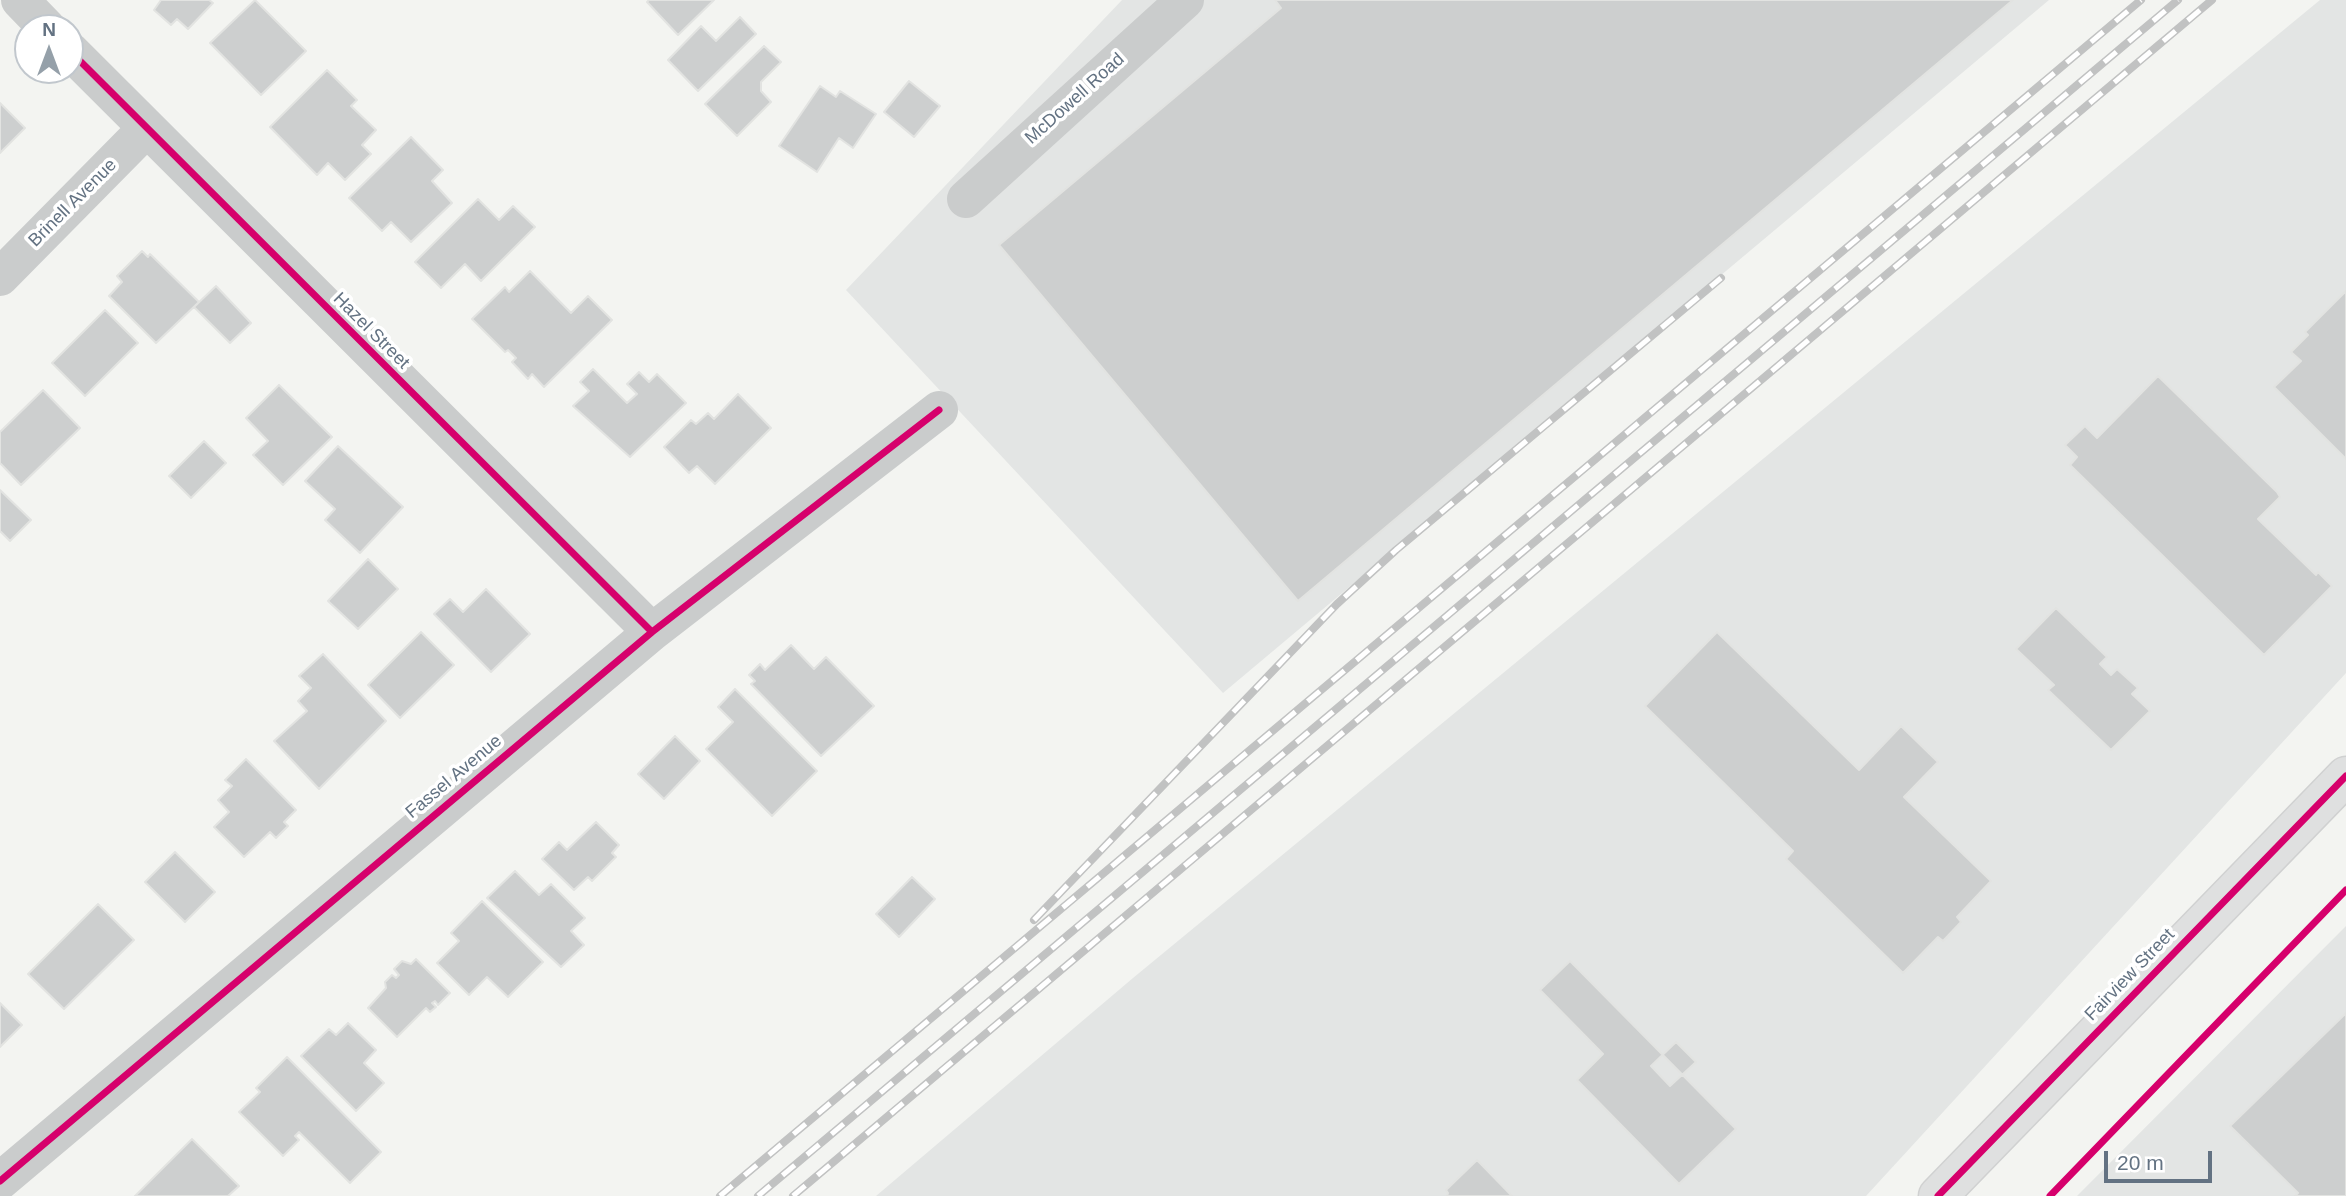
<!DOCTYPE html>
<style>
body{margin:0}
#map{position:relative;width:2346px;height:1196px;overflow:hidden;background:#f3f4f1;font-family:Arial,sans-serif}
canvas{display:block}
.north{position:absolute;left:14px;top:14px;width:70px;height:70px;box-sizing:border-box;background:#fff;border:2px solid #c1c7cd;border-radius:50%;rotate:0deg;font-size:19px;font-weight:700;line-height:28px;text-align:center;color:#637282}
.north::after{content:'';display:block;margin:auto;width:24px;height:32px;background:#95a0a9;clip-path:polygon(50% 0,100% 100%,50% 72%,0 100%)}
.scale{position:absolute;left:2104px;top:1151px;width:108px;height:32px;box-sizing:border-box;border:4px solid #637282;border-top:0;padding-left:9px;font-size:21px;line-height:24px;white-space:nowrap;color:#637282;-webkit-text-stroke:5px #fff;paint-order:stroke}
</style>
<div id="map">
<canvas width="2346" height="1196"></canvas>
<div class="north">N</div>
<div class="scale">20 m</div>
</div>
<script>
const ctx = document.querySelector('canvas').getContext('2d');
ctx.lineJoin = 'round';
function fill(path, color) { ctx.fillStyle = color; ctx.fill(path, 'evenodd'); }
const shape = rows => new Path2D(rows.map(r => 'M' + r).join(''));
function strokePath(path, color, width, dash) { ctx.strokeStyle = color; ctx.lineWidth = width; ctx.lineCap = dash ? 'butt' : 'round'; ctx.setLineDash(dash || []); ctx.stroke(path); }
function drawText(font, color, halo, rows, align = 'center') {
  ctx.font = font + ' Arial,sans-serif'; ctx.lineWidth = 7; ctx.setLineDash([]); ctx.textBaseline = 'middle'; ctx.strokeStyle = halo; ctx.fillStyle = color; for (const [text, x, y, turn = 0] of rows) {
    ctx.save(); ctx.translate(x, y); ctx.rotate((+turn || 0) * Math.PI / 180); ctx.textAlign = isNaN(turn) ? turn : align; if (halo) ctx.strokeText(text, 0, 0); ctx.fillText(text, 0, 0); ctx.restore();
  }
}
const built = shape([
 [1122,0,2049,0,1223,693,846,290],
 [2320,0,2346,0,2346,673,1866,1196,876,1196,1133,978],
 [2346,926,2346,1196,2077,1196]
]);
const building = shape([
 [161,0,209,0,213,3,188,29,177,19,171,25,154,10,161,0],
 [255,0,306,51,261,95,210,43,255,0],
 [649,0,714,0,678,35,647,2,649,0],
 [1275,0,2013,0,1298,601,999,245,1281,8,1275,0],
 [740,17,756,34,698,91,668,60,701,26,716,41,740,17],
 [764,46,781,62,761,82,761,91,771,102,737,136,705,104,764,46],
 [327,70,357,100,351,106,376,130,362,145,371,154,345,180,328,163,317,175,270,127,327,70],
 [909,81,940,106,914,137,884,112,909,81],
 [820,86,836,97,840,91,876,114,853,148,839,138,817,172,779,146,820,86],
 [0,103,25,128,0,153,0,103],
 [411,137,443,170,432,181,452,203,411,242,391,222,382,231,349,198,411,137],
 [478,199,499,220,513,206,535,227,481,281,465,264,441,288,415,262,478,199],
 [142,251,148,257,150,254,199,302,156,343,109,296,122,282,117,276,142,251],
 [530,271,571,313,588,296,612,320,544,387,532,374,528,379,512,362,516,358,508,350,505,352,472,319,505,287,509,292,530,271],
 [216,286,251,323,230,343,194,307,216,286],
 [2346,291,2346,459,2274,387,2301,361,2291,352,2308,335,2305,332,2346,291],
 [105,310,138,343,85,396,52,363,105,310],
 [593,369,627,403,637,394,627,384,639,372,649,382,657,374,686,403,630,457,573,406,589,391,580,382,593,369],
 [2158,376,2277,492,2280,497,2258,519,2316,575,2318,572,2332,586,2264,655,2070,465,2077,457,2065,445,2085,426,2097,438,2158,376],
 [279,385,332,437,283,485,253,455,268,441,246,418,279,385],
 [43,390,80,428,21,485,0,463,0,432,43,390],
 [738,394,771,428,715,484,697,466,689,473,664,447,691,420,696,424,708,413,714,419,738,394],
 [204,441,226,463,191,498,169,476,204,441],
 [338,446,403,507,360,553,325,520,335,509,305,481,338,446],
 [0,490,31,520,10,541,0,531,0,490],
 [368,559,398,589,358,629,328,601,368,559],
 [486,589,530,634,491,672,434,614,450,599,463,612,486,589],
 [2056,608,2107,657,2100,664,2111,675,2117,669,2138,688,2132,694,2150,711,2111,750,2048,690,2054,685,2016,649,2056,608],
 [421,632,454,665,400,718,368,685,421,632],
 [1717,632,1859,770,1901,726,1938,762,1904,797,1991,881,1957,917,1961,922,1943,941,1938,937,1903,973,1786,859,1793,851,1645,706,1717,632],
 [791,645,814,669,826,657,874,706,821,756,751,684,755,681,749,675,760,664,765,670,791,645],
 [323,654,386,721,319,789,274,741,307,711,298,701,311,688,299,676,323,654],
 [735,689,817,771,772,816,706,749,733,722,718,707,735,689],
 [675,736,700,761,664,799,638,774,675,736],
 [246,759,296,810,284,822,288,826,276,838,270,832,244,857,214,827,229,812,218,800,232,786,225,780,246,759],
 [596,822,619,845,612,853,616,857,592,881,588,877,574,890,542,859,559,842,567,850,596,822],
 [175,852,215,892,185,922,145,882,175,852],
 [515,871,539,895,551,884,585,918,571,931,584,945,561,967,487,898,515,871],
 [912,877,935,899,899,937,876,914,912,877],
 [482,901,543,962,508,997,487,977,469,995,437,963,459,941,451,933,482,901],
 [98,904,134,940,64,1009,28,974,98,904],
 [416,959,450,993,438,1005,435,1001,432,1003,436,1007,430,1012,426,1008,397,1037,368,1008,386,988,385,982,392,975,396,978,399,975,394,969,402,961,411,964,416,959],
 [1570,961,1736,1129,1679,1184,1577,1080,1603,1054,1540,990,1570,961],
 [0,1003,22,1025,0,1047,0,1003],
 [2346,1013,2346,1196,2295,1196,2298,1193,2230,1126,2346,1013],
 [348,1023,376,1050,364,1063,384,1083,356,1111,301,1056,329,1029,336,1035,348,1023],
 [1676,1042,1696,1062,1670,1086,1651,1066,1676,1042],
 [287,1057,381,1152,350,1183,299,1132,295,1136,299,1140,283,1156,239,1112,260,1092,256,1088,287,1057],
 [192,1139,239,1186,228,1196,135,1196,192,1139],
 [1477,1160,1512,1196,1447,1196,1448,1193,1446,1190,1477,1160]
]);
const minor = shape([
 [20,0,47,28],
 [70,51,652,632],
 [966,199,1185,0],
 [0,277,146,129],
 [0,1181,652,632,939,410]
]);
const secondary = shape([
 [1938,1196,2346,776]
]);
const rail = shape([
 [1034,920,1337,604,1396,550,1721,278],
 [720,1196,2141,0],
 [758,1196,2178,0],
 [793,1196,2212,0]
]);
const cycleway = shape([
 [70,51,652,632],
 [0,1181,652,632,939,410],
 [1938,1196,2346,776],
 [2050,1196,2346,890]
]);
const streetNames = [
 ["McDowell Road",1075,99,-42],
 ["Brinell Avenue",73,203,-45],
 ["Hazel Street",371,331,45],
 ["Fassel Avenue",454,777,-40],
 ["Fairview Street",2130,975,-46]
];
fill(built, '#e3e5e4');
fill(building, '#cdcfcf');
strokePath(building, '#e2e3e1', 2);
strokePath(secondary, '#d0d1d1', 41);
strokePath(minor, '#cacccc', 38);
strokePath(secondary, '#dfe0e0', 38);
strokePath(rail, '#c1c2c2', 8);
strokePath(rail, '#fff', 5, [16]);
strokePath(cycleway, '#d6006c', 7);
drawText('18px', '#637282', '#fff', streetNames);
</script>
